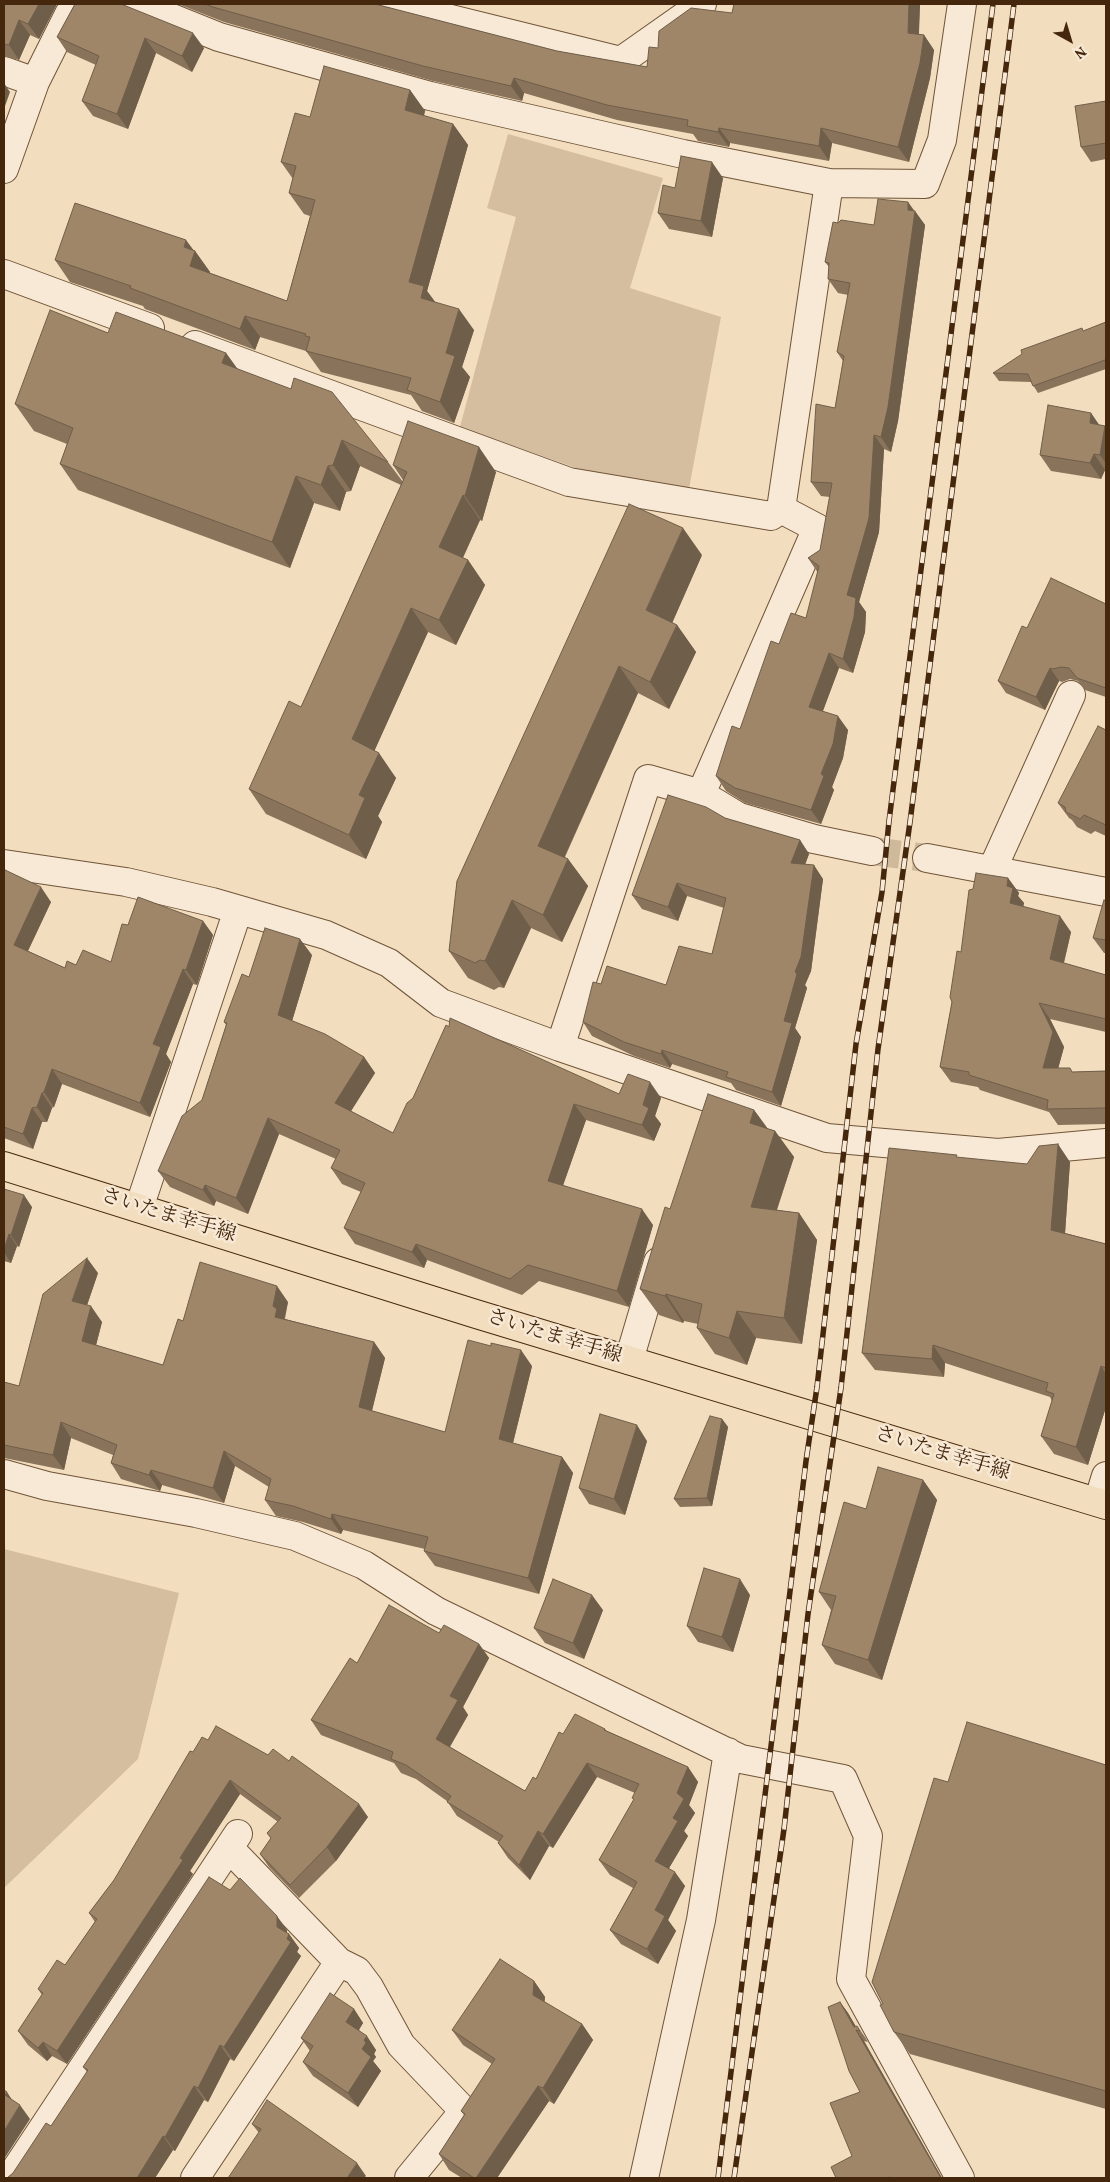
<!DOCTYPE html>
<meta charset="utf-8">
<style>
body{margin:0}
#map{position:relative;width:1110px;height:2182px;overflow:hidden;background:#f2ddbe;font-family:Vollkorn,serif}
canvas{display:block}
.frame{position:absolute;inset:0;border:5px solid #45270d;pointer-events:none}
.north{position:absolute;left:1045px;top:15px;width:50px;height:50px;-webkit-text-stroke:4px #f7e9d5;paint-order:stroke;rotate:141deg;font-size:14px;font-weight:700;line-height:20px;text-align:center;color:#45270d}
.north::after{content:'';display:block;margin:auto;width:18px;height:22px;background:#45270d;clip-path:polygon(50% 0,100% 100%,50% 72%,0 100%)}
</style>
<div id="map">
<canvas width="1110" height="2182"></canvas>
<div class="frame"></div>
<div class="north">N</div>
</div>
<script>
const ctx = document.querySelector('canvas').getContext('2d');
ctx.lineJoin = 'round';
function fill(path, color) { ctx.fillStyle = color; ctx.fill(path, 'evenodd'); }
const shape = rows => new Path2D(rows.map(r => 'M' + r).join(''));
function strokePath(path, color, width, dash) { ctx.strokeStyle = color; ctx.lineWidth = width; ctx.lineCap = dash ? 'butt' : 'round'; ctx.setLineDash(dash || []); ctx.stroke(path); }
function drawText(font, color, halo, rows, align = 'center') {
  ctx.font = font + ' Vollkorn,"Noto Serif JP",serif'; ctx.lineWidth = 5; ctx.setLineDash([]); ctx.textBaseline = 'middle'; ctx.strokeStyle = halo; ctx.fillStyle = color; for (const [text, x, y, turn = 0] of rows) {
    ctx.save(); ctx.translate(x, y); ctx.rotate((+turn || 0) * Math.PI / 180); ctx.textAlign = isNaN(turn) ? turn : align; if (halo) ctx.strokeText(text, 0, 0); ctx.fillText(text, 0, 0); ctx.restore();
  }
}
const green = shape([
 [508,134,663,178,630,288,721,317,688,494,613,481,460,427,516,217,487,208],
 [4,1549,179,1593,138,1759,4,1888]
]);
const minorTunnel = shape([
 [872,851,927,858]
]);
const minor = shape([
 [137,4,219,37,430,96,683,154,829,183,925,184,942,140,962,4],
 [390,4,621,61,702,4],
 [4,71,35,82,69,14,77,4],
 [4,169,35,82],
 [4,274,150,328],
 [195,345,569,482,771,516,781,509,829,183],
 [701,794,817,528,781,509],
 [927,858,1106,892],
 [4,864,126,882,212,902,326,935,389,963,441,1003,560,1047,827,1138,998,1153,1106,1143],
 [992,870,1071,695],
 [560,1047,648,779,701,794,739,817,814,839,872,851],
 [139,1208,238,910],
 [629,1360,658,1262],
 [4,1474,47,1486,196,1513,295,1536,364,1565,436,1611,741,1759,843,1779,868,1836,851,1979,960,2178],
 [1098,1502,1106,1476],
 [229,1848,339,1962,357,1971,369,1987,401,2045,464,2111,409,2178],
 [10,2178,238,1834],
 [195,2178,339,1962],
 [644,2178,701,1920,728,1752]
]);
const major = shape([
 [4,1166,476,1314,1106,1505]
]);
const rail = shape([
 [718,2178,806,1461,817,1387,856,1044,882,892,889,821,993,4],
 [734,2178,784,1829,808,1614,841,1388,878,1049,910,822,1014,4]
]);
const wall = shape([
 [4,4,57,4,39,39,30,35,19,60,4,56],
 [75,4,204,48,192,72,156,53,128,129,93,116,82,101,96,65,67,52,57,37],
 [178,4,375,4,557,51,647,67,658,48,732,13,734,4,920,4,919,34,924,35,934,50,930,78,909,162,832,143,829,161,730,143,729,147,698,141,693,134,617,120,524,93,522,101,433,81,224,22],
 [410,90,425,111,424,116,453,124,468,145,427,291,435,302,474,330,462,367,470,377,454,423,422,411,411,395,321,372,306,351,260,337,255,350,145,309,143,306,70,282,55,260,193,250,195,251,210,272,210,273,287,301,310,216,304,214,289,193,293,179,281,162,310,117],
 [1106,101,1106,159,1091,162,1081,147],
 [723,178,712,237,669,229,658,213,675,188],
 [908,202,925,225,898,421,891,452,884,449,879,532,859,602,866,612,865,632,853,673,839,668,823,711,848,730,843,758,832,787,834,790,821,824,745,803,726,791,716,776,740,729,779,644,806,618,818,573,808,558,820,550,830,497,821,496,811,482,835,408,843,361,837,352,848,295,838,293,828,279,829,267,825,262,874,225],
 [1106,322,1106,369,1038,393,1031,382,999,381,993,373,1084,331],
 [108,333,226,353,237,369,388,462,403,482,403,480,393,465,496,472,482,521,480,520,463,558,468,560,485,585,456,645,428,632,374,751,396,778,378,816,382,822,366,859,266,814,249,789,301,707,401,485,360,466,351,491,346,492,340,511,314,503,290,568,78,490,60,464,67,444,34,431,15,404],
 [1091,413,1099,425,1105,426,1106,427,1106,470,1105,470,1101,479,1051,471,1040,455],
 [702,555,672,623,677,625,696,652,669,709,638,693,565,857,568,859,588,886,562,942,531,928,504,988,499,987,494,990,468,978,449,951,457,881],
 [1106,604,1106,697,1085,690,1078,681,1070,679,1062,682,1059,681,1045,710,1006,693,998,681,1027,628],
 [1106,730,1106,836,1095,831,1091,834,1077,827,1072,820,1069,818,1058,803],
 [725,818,800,840,809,854,805,864,823,879,811,971,805,985,807,988,795,1028,801,1037,781,1106,736,1090,731,1083,672,1064,670,1068,634,1056,592,1036,583,1022,601,984,666,985,712,954,724,908,687,896,678,921,642,909,632,895],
 [4,872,51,902,28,951,65,968,76,965,111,962,128,925,203,921,213,935,197,985,193,984,166,1054,171,1062,150,1117,62,1084,54,1107,52,1108,47,1122,42,1122,33,1149,4,1138],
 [1008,878,1019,893,1018,896,1024,903,1023,906,1071,932,1064,963,1106,975,1106,1032,1050,1019,1064,1047,1058,1068,1073,1072,1106,1071,1106,1124,1058,1125,1049,1112,980,1090,978,1087,951,1082,940,1067,961,952],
 [1106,901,1106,953,1104,953,1093,938],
 [312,955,292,1021,364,1057,375,1073,351,1111,393,1133,413,1098,449,1027,619,1094,661,1098,655,1116,661,1124,654,1141,586,1120,563,1185,653,1225,629,1307,539,1281,522,1295,427,1260,424,1268,355,1244,344,1228,361,1192,342,1184,331,1168,336,1159,279,1134,248,1214,216,1201,214,1206,170,1187,158,1171,202,1100,226,1025,224,1022,249,977],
 [754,1110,768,1129,775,1131,794,1157,777,1210,799,1213,817,1240,802,1344,756,1338,747,1365,715,1354,697,1328,698,1324,684,1321,683,1323,659,1315,640,1289,670,1209],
 [959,1158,1027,1164,1070,1162,1065,1233,1106,1244,1106,1407,1088,1465,1054,1454,1041,1436,1052,1401,1050,1397,945,1363,944,1377,875,1370,862,1353],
 [4,1189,32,1207,19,1247,17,1246,11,1263,4,1261],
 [98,1273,87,1305,102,1322,96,1345,163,1365,183,1321,288,1302,285,1319,374,1342,385,1358,372,1411,445,1432,532,1366,513,1443,562,1457,573,1473,539,1594,435,1566,424,1551,425,1549,343,1530,341,1534,303,1522,276,1516,265,1500,269,1487,235,1466,224,1503,162,1485,160,1491,121,1479,111,1463,113,1455,71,1438,64,1470,4,1458,4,1382,19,1386],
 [722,1419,728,1427,712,1506,680,1507,674,1499],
 [647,1441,625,1515,589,1504,579,1488],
 [923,1480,937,1500,882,1680,835,1664,822,1645,831,1610,819,1592,866,1509],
 [750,1595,733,1652,698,1642,687,1626],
 [603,1610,584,1659,545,1643,534,1628],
 [439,1633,479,1644,489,1658,463,1707,468,1715,450,1747,525,1791,536,1779,563,1734,605,1729,607,1731,688,1767,698,1782,689,1805,695,1813,684,1831,688,1836,669,1868,685,1886,668,1920,676,1931,658,1964,621,1944,610,1930,633,1888,610,1875,599,1860,634,1800,635,1793,597,1777,553,1848,549,1846,530,1880,508,1858,498,1843,499,1842,457,1816,447,1801,416,1779,401,1773,394,1763,321,1735,311,1720,357,1663],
 [208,1740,368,1817,336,1861,299,1898,269,1867,260,1854,271,1838,267,1833,278,1822,240,1794,190,1871,193,1874,67,2064,52,2056,47,2061,28,2045,18,2031,42,1995,38,1989,65,1965,95,1922,89,1913,114,1880],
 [1106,1765,1106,2109,910,2054,894,2032,883,2004,948,1782],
 [287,1930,287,1933,289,1934,299,1948,297,1952,301,1956,234,2061,230,2059,208,2102,204,2100,175,2151,173,2150,155,2178,7,2178,13,2173,51,2126,87,2072,83,2067],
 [534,1981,545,1997,544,2002,582,2024,593,2040,554,2104,549,2101,497,2178,462,2178,449,2170,439,2154,464,2115,461,2111,492,2064,463,2045,452,2030],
 [840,2002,848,2013,856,2027,857,2026,865,2037,868,2042,864,2041,942,2178,836,2178,852,2156,860,2092],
 [354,2009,363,2023,359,2030,376,2050,374,2054,376,2057,373,2061,381,2071,358,2107,313,2076,303,2062,310,2051,301,2038],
 [252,2124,366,2176,259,2133]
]);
const shadedWall = shape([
 [39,4,57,4,39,39,28,24],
 [909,4,920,4,918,48,908,33],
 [19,20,30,35,19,60,9,45],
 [193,33,204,48,192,72,182,56],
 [924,35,934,50,930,78,909,162,898,147],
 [145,38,156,53,128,129,117,114],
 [514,78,524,93,522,101,511,86],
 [4,83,10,92,4,109],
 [410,90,425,111,419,131,405,110],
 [453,124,468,145,427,291,439,307,436,319,409,282],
 [719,128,730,143,729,147,718,132],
 [821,128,832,143,829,161,819,146],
 [712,162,723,178,712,237,701,221],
 [908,202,915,213,915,211,925,225,898,421,891,452,881,437,908,210],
 [186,240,195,252,195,251,210,272,205,287,190,266,184,247],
 [459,309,474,330,462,367,470,377,454,423,440,402,446,353],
 [245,316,260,337,255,350,240,329],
 [226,353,245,379,222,363],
 [1091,413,1102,429,1090,423],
 [1105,426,1106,427,1106,463,1100,455],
 [874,435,884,449,879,532,859,602,866,612,865,632,853,673,843,659,847,595],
 [342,440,360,466,351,491,333,465],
 [479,447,496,472,482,521,465,496],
 [1094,454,1105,470,1101,479,1090,463],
 [328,466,346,492,340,511,321,485],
 [296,476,314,503,290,568,272,542],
 [463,495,480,520,456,572,439,547],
 [683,528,702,555,666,637,646,610],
 [468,560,485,585,456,645,439,620],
 [411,608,428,632,369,763,352,739],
 [677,625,696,652,669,709,650,682],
 [829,653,839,668,819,721,809,707],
 [619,666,638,693,557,873,538,846],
 [1050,668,1059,681,1045,710,1036,697],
 [838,716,848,730,843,758,832,787,834,790,821,824,811,810],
 [379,753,396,778,378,816,382,822,366,859,349,835,359,795],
 [800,840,809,854,801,876,791,863],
 [568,859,588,886,562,942,543,915],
 [814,865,823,879,811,971,805,985,807,988,795,1028,801,1037,781,1106,772,1092,784,1021,795,972],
 [1008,878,1019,893,1018,896,1024,903,1021,919,1010,903,1007,886],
 [677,883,687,896,678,921,668,907],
 [41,887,51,902,24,959,14,945],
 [512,900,531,928,504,988,485,961],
 [1060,916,1071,932,1061,974,1050,959],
 [203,921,213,935,197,985,186,970],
 [300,939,312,955,289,1031,278,1015],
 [183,969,193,984,166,1054,171,1062,150,1117,140,1103,153,1044],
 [1039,1003,1050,1019,1064,1047,1054,1084,1043,1068],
 [662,1050,672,1064,670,1068,661,1054],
 [364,1057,375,1073,346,1119,335,1103],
 [52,1069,62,1084,54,1107,44,1092],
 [650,1082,661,1098,655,1116,661,1124,654,1141,642,1125,643,1105],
 [42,1093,52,1108,47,1122,37,1107],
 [574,1104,586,1120,559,1197,548,1181],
 [32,1108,42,1122,33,1149,23,1134],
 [754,1110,773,1136,750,1123],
 [268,1118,279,1134,248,1214,236,1198],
 [775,1131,794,1157,769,1233,751,1207],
 [1058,1144,1070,1162,1064,1248,1051,1230],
 [205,1185,216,1201,214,1206,203,1190],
 [24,1195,32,1207,19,1247,11,1235],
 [642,1209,653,1225,629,1307,617,1291],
 [799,1213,817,1240,802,1344,784,1318],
 [9,1234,17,1246,11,1263,4,1252,4,1250],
 [416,1244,427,1260,424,1268,412,1252],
 [87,1258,98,1273,83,1317,72,1301],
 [277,1286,288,1302,284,1319,288,1325,275,1317,273,1306],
 [666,1294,684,1321,683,1323,665,1296],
 [91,1306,102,1322,93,1357,82,1341],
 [737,1311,756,1338,747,1365,729,1338],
 [374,1342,385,1358,369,1422,359,1407],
 [933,1345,945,1363,944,1377,932,1359],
 [521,1350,532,1366,510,1455,499,1439],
 [1101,1366,1106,1374,1106,1407,1088,1465,1076,1447],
 [722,1419,728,1427,712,1506,707,1498],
 [61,1422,71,1438,64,1470,53,1455],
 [637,1425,647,1441,625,1515,614,1499],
 [224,1451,235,1466,224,1503,213,1488],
 [562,1457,573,1473,539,1594,528,1578],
 [151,1470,162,1485,160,1491,149,1475],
 [923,1480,937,1500,882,1680,868,1660],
 [332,1514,343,1530,341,1534,331,1519],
 [740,1579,750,1595,733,1652,722,1637],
 [592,1595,603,1610,584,1659,573,1643],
 [479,1644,489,1658,463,1707,468,1715,446,1753,436,1739,450,1696],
 [587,1763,597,1777,553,1848,543,1834],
 [688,1767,698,1782,689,1805,695,1813,684,1831,688,1836,665,1875,655,1861,673,1818,677,1793],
 [230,1780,240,1794,190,1871,193,1874,67,2064,57,2051],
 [359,1804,368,1817,336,1861,327,1847],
 [538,1831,549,1846,530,1880,519,1865],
 [675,1872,685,1886,668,1920,676,1931,658,1964,647,1949,655,1910],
 [277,1916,287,1930,287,1940,277,1927],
 [289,1934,299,1948,297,1952,301,1956,234,2061,224,2047,287,1939],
 [534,1981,545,1997,544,2010,533,1995],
 [840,2002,848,2013,858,2030,854,2027],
 [354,2009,363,2023,355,2036,346,2022],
 [582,2024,593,2040,554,2104,543,2088],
 [856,2030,864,2041,942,2178,941,2178],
 [367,2036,376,2050,374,2054,376,2057,373,2061,381,2071,358,2107,348,2093,362,2049,364,2040],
 [43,2042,52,2056,47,2061,38,2048],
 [220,2045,230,2059,208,2102,198,2088],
 [194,2086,204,2100,175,2151,165,2137],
 [538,2086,549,2101,497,2178,476,2178],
 [7,2092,16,2106,5,2095],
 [20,2105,30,2119,4,2159,4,2131],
 [163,2136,173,2150,155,2178,137,2178],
 [357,2163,366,2176,364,2178,347,2178]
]);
const building = shape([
 [4,4,39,4,28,24,19,20,9,45,4,44,4,4],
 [75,4,121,4,193,33,182,56,145,38,117,114,82,101,99,56,57,37,75,4],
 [205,4,375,4,557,51,647,67,649,47,658,48,659,31,691,8,732,13,734,4,909,4,908,33,924,35,920,63,898,147,821,128,819,146,719,128,718,132,687,126,688,120,607,105,514,78,511,86,423,66,213,7,205,4],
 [324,66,410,90,405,110,453,124,409,282,424,286,421,298,459,309,446,353,455,356,440,402,407,390,411,378,306,351,310,337,305,336,306,334,245,316,240,329,130,288,131,286,55,260,75,203,186,240,184,247,195,251,190,266,287,301,315,200,289,193,296,166,281,162,295,113,310,117,324,66],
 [1106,101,1106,143,1081,147,1075,106,1106,101],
 [681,156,712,162,701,221,658,213,663,185,675,188,681,156],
 [878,199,908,202,908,210,915,211,888,407,881,437,874,435,869,518,847,595,856,598,854,617,843,659,829,653,809,707,838,716,833,744,821,774,824,776,811,810,735,788,716,776,732,726,740,729,771,641,779,644,791,613,806,618,819,566,808,558,820,550,832,483,811,482,816,404,835,408,844,356,837,352,850,283,828,279,829,263,825,262,833,222,838,223,841,220,874,225,878,199],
 [50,310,108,333,116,312,226,353,222,363,291,389,294,378,332,392,388,462,342,440,333,465,328,466,321,485,296,476,272,542,60,464,73,428,15,404,50,310],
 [1106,322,1106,361,1105,360,1033,386,1028,374,993,373,1022,354,1021,350,1082,328,1083,331,1106,322],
 [1048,405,1091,413,1090,423,1105,426,1100,455,1094,454,1090,463,1040,455,1048,405],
 [408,421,479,447,465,496,463,495,439,547,468,560,439,620,411,608,352,739,379,753,359,795,365,798,349,835,249,789,289,701,301,707,407,472,393,465,408,421],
 [629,504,683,528,646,610,677,625,650,682,619,666,538,846,568,859,543,915,512,900,485,961,480,960,475,963,449,951,457,881,629,504],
 [1051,578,1106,604,1106,688,1077,678,1069,668,1061,667,1053,669,1050,668,1036,697,998,681,1022,626,1027,628,1051,578],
 [1098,726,1106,730,1106,825,1084,815,1080,819,1066,812,1065,807,1058,803,1098,726],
 [668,795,706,807,725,818,800,840,791,863,814,865,801,957,795,972,797,974,784,1021,792,1023,772,1092,726,1077,728,1072,662,1050,661,1054,624,1042,583,1022,593,982,601,984,607,966,666,985,679,946,712,954,726,898,677,883,668,907,632,895,668,795],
 [5,870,41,887,14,945,65,968,67,961,76,965,83,950,111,962,122,924,128,925,138,897,203,921,186,970,183,969,153,1044,161,1047,140,1103,52,1069,44,1092,42,1093,37,1107,32,1108,23,1134,4,1127,4,872,5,870],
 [976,873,1008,878,1007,886,1013,888,1010,903,1060,916,1050,959,1106,975,1106,1019,1039,1003,1053,1032,1043,1068,1070,1068,1072,1072,1106,1071,1106,1108,1047,1109,1048,1100,969,1075,969,1072,940,1067,952,1002,950,997,957,951,961,952,969,890,973,889,976,873],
 [1104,900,1106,901,1106,940,1093,938,1104,900],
 [265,928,300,939,278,1015,325,1034,364,1057,335,1103,393,1133,407,1103,413,1098,446,1025,449,1027,450,1018,619,1094,628,1074,650,1082,643,1105,649,1108,642,1125,574,1104,548,1181,642,1209,617,1291,528,1265,510,1279,416,1244,412,1252,344,1228,365,1183,331,1168,340,1150,268,1118,236,1198,205,1185,203,1190,158,1171,182,1116,202,1100,227,1023,224,1022,242,974,249,977,265,928],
 [708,1094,754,1110,750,1123,775,1131,751,1207,799,1213,784,1318,737,1311,729,1338,697,1328,702,1304,666,1294,665,1296,640,1289,665,1207,670,1209,708,1094],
 [1058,1144,1051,1230,1106,1244,1106,1368,1101,1366,1076,1447,1041,1436,1054,1394,1046,1391,1048,1383,933,1345,932,1359,862,1353,889,1148,957,1155,956,1157,1027,1164,1039,1146,1058,1144],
 [4,1189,24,1195,11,1235,9,1234,4,1250,4,1189],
 [87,1258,72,1301,91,1306,82,1341,163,1365,178,1319,183,1321,200,1262,277,1286,273,1306,277,1309,275,1317,374,1342,359,1407,445,1432,468,1340,491,1346,491,1343,521,1350,499,1439,562,1457,528,1578,424,1551,428,1537,332,1514,331,1519,293,1506,265,1500,271,1479,224,1451,213,1488,151,1470,149,1475,111,1463,117,1445,61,1422,53,1455,4,1445,4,1382,19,1386,43,1294,87,1258],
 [600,1414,637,1425,614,1499,579,1488,600,1414],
 [710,1416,722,1419,707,1498,674,1499,710,1416],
 [878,1467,923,1480,868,1660,822,1645,836,1596,819,1592,844,1502,866,1509,878,1467],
 [704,1568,740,1579,722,1637,687,1626,704,1568],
 [553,1579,592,1595,573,1643,534,1628,553,1579],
 [389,1605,439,1633,444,1625,479,1644,450,1696,458,1700,436,1739,525,1791,533,1777,536,1779,559,1732,563,1734,575,1714,605,1729,604,1730,688,1767,677,1793,684,1799,673,1818,678,1821,655,1861,675,1872,655,1910,665,1916,647,1949,610,1930,637,1882,599,1860,634,1799,632,1798,639,1784,587,1763,543,1834,538,1831,519,1865,498,1843,503,1836,447,1802,451,1796,406,1765,391,1759,393,1752,311,1720,350,1658,357,1663,389,1605],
 [967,1722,1106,1765,1106,2091,894,2032,880,2005,883,2004,872,1982,934,1778,948,1782,967,1722],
 [216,1726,268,1755,273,1749,289,1761,292,1756,359,1804,327,1847,290,1885,260,1854,271,1838,267,1833,281,1818,230,1780,180,1858,183,1860,57,2051,43,2042,38,2048,18,2031,43,1993,38,1989,57,1960,65,1965,97,1919,89,1913,114,1880,190,1751,193,1752,202,1737,208,1740,216,1726],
 [209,1877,230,1890,240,1878,277,1916,277,1927,289,1934,287,1939,291,1942,224,2047,220,2045,198,2088,194,2086,165,2137,163,2136,137,2178,7,2178,13,2173,46,2123,51,2126,88,2070,83,2067,209,1877],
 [500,1959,534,1981,533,1995,582,2024,543,2088,538,2086,476,2178,474,2178,439,2154,465,2114,461,2111,495,2059,452,2030,500,1959],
 [330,1993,354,2009,346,2022,367,2036,364,2040,366,2043,362,2049,371,2057,348,2093,303,2062,313,2046,301,2038,330,1993],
 [840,2002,854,2027,857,2026,860,2031,856,2030,941,2178,891,2178,890,2177,887,2178,836,2178,831,2167,852,2156,830,2103,860,2092,849,2071,828,2007,840,2002],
 [4,2090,7,2092,5,2095,20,2105,4,2131,4,2090],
 [267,2100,357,2163,347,2178,228,2178,261,2129,252,2124,267,2100]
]);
const streetNames = [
 ["さいたま幸手線",168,1217,17],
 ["さいたま幸手線",554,1338,17],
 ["さいたま幸手線",942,1455,17]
];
fill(green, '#d5bea0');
strokePath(minorTunnel, '#cfb99b', 28, [28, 14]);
strokePath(minor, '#705439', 30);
strokePath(major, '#45270d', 30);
strokePath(minor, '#f7e9d5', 28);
strokePath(major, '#f2ddbe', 28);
strokePath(rail, '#45270d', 5.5);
strokePath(rail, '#f7e9d5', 4, [11]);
fill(wall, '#89735a');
fill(shadedWall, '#6f5e4a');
fill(building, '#9f8669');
strokePath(building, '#6f5e4a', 1);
drawText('20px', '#45270d', '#f7e9d5', streetNames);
</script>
